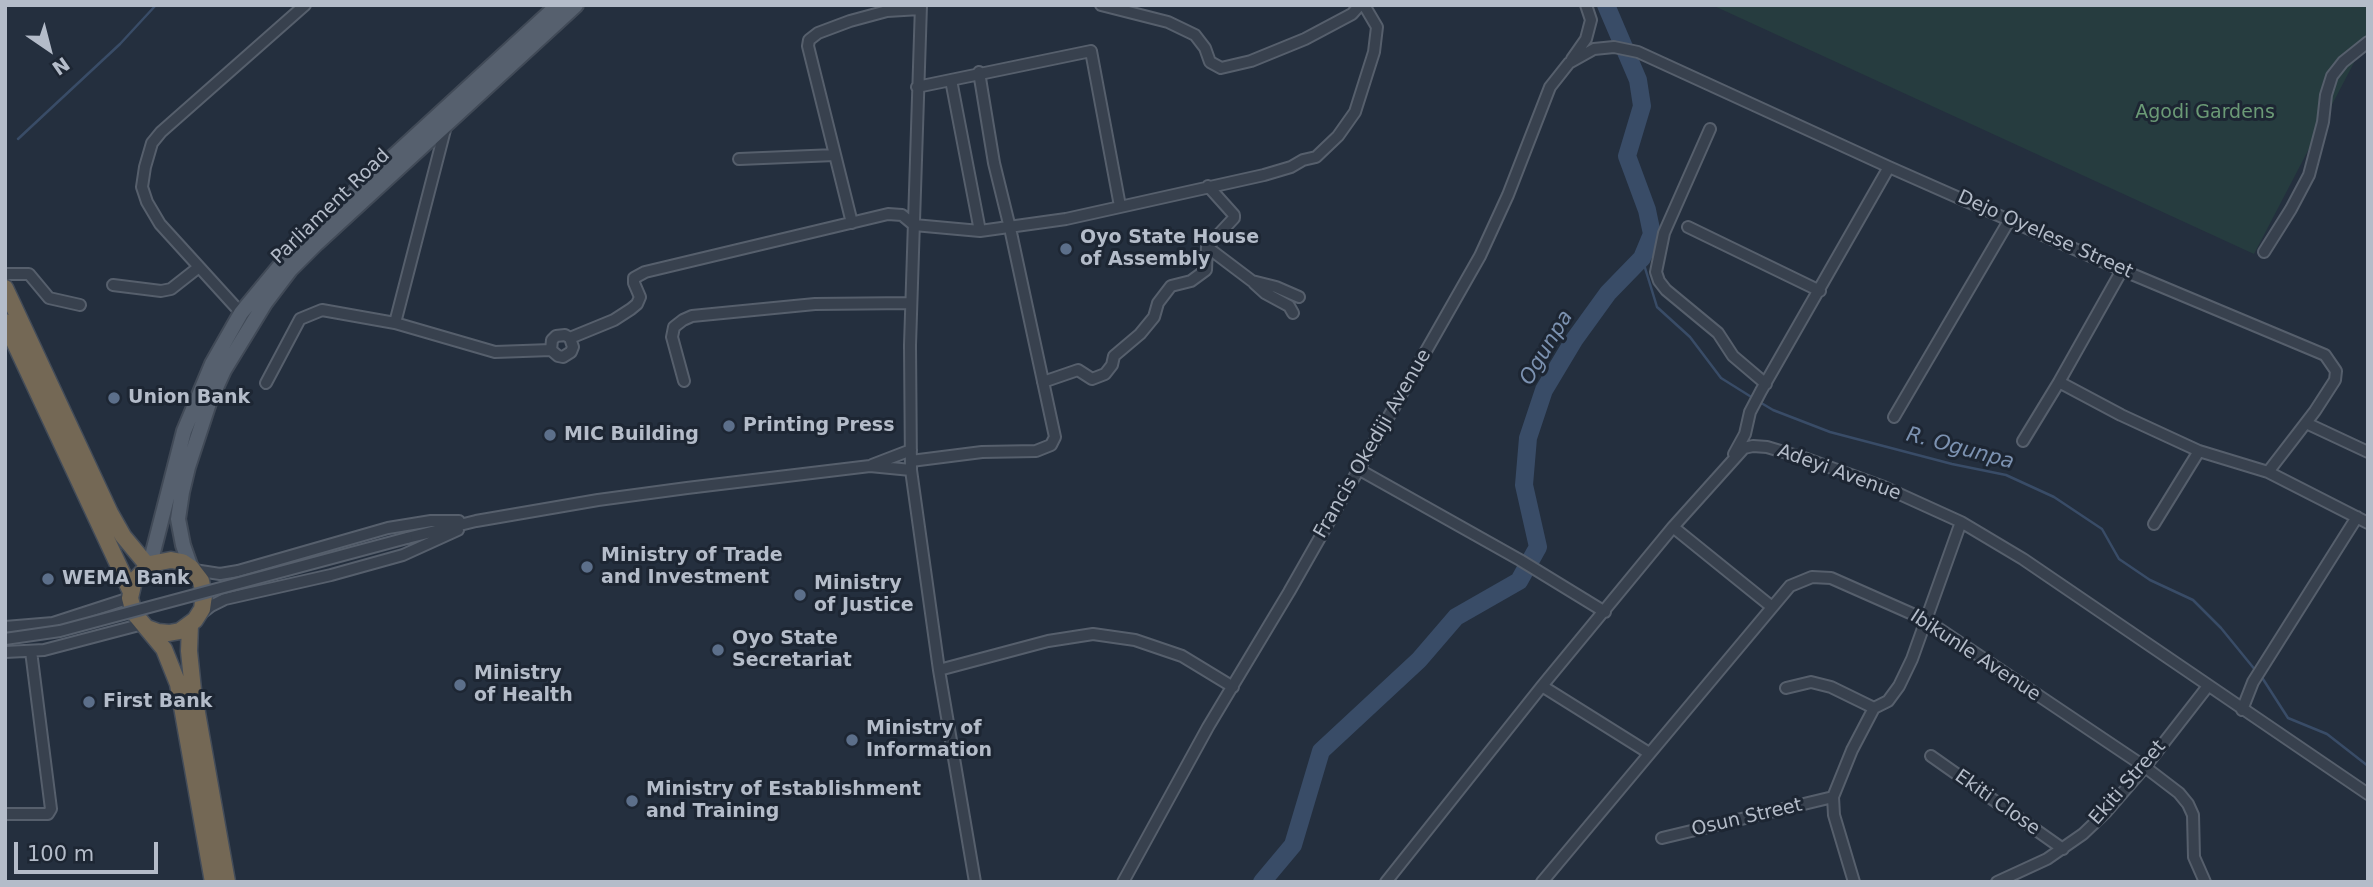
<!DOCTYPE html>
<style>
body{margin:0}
#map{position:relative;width:2373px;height:887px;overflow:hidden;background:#242f3e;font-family:"DejaVu Sans",sans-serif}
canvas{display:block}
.frame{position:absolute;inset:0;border:7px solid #b4bcc9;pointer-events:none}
.north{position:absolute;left:14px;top:14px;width:70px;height:70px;-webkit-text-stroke:5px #1d2633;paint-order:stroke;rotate:145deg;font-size:19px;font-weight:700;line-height:28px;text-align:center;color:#b4bcc9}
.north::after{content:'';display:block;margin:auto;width:24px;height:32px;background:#b4bcc9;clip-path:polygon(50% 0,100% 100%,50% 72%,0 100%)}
.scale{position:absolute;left:14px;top:842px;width:144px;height:32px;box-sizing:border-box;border:4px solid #b4bcc9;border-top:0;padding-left:9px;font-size:21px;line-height:24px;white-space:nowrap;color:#b4bcc9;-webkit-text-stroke:5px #1d2633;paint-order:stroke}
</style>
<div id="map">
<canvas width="2373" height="887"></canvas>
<div class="frame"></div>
<div class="north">N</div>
<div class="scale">100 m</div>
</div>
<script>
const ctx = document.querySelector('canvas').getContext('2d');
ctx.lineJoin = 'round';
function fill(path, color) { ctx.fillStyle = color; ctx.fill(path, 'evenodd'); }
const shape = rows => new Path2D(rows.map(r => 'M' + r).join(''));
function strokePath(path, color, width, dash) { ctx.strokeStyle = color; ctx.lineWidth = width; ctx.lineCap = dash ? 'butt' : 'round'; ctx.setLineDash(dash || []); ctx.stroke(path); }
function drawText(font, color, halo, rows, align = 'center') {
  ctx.font = font + ' "DejaVu Sans",sans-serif'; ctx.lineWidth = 6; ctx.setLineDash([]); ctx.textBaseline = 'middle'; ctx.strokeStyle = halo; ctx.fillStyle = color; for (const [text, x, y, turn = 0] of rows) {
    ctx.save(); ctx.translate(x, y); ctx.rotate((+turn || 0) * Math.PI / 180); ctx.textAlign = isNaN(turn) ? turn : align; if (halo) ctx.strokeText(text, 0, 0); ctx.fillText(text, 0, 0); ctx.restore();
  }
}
const green = shape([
 [1712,5,2368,5,2368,43,2359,53,2254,254]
]);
const stream = shape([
 [18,139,120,44,156,5],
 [1642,258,1657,307,1690,337,1721,378,1753,398],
 [1758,401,1773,410,1830,432,1952,464,2006,475,2054,497,2102,529,2119,559,2150,580,2193,600,2221,628,2256,671],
 [2261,676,2288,718,2327,734,2368,766]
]);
const river = shape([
 [1262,882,1293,845,1321,751,1419,660,1456,617,1519,581,1538,547,1524,485,1528,438,1544,390,1574,340,1608,293,1642,258,1652,234,1647,210,1627,156,1642,106,1638,80,1606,5]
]);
const minor = shape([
 [921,5,910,345,911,470,939,670,975,882],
 [1101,5,1168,22,1195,35,1205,48,1210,62,1221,68,1251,61,1305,39,1352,14,1360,5],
 [1572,59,1586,39,1591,20,1586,5],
 [951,80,980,231],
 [917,87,1091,51,1120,206],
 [1710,129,1664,233,1656,272,1659,281,1666,290,1718,333,1733,356,1766,384],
 [739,159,835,155],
 [852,223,808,46,809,40,818,33,850,21,887,11,920,9],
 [1688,227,1820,291],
 [1207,247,1252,281,1276,287,1299,297],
 [2264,252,2291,209,2309,175,2323,122,2326,95,2332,76,2343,62,2368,42],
 [5,274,29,274,49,298,80,305],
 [1254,283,1265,293,1289,306,1293,313],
 [113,285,161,291,171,289,199,267],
 [241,313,160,224,147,202,142,187,145,167,152,143,161,132,305,5],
 [395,323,447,122],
 [551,350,552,340,556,336,565,335,570,338,614,320,631,309,637,304,640,297,634,283,634,278,645,272,888,214,902,215,914,225,980,231,1066,219,1264,175,1291,167,1303,160,1316,157,1338,136,1355,112,1374,52,1377,27,1364,5],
 [684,381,672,337,674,327,683,320,692,316,815,304,911,303],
 [1043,382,1078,370,1092,379,1105,374,1112,365,1114,356,1140,334,1154,317,1158,303,1171,286,1191,281,1206,270,1207,247,1234,218,1234,215,1208,186],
 [2059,382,2121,415,2199,451,2268,472,2368,523],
 [266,383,300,319,322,310,395,323,495,352,551,350,558,356,563,357,571,352,573,347,570,338],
 [1894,417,2010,219],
 [2306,423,2368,452],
 [2023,441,2059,382,2122,270],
 [1734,454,1745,434,1750,412,1761,391,1889,167],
 [911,461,982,452,1036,451,1051,445,1055,437,1010,228,994,163,979,72],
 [872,465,911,450],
 [1358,469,1520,560,1605,612],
 [2154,524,2199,451],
 [1673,527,1772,607],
 [407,538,476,521,598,500,687,488,870,466,911,470],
 [194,570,220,574,238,571,388,528,431,521,459,521],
 [202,613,211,606,225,599,331,575,403,555,458,530],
 [5,627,53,623,130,598],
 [5,652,44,650,143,624],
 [939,670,1048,641,1093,634,1135,640,1182,656,1233,687],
 [1542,686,1649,753],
 [1786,688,1811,682,1831,687,1874,708],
 [2242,710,2253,682,2357,517],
 [1931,756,2063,849],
 [5,814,48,814,51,809,31,651],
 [1662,838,1833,797],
 [1123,882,1208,727,1289,592,1480,256,1508,195,1550,87,1569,63,1594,49,1614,47,1638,52,1889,167,2122,270,2325,355,2336,371,2335,380,2315,411,2268,472],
 [1386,882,1542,686,1673,527,1744,448,1753,446,1767,447,1807,459,1884,487,1961,522,2023,559,2368,794],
 [1542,882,1790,586,1812,577,1831,578,1926,620,2145,767,2179,793,2188,804,2193,815,2194,857,2205,882],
 [1854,882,1834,815,1833,797,1852,750,1874,708,1888,701,1899,686,1912,659,1961,522],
 [1997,882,2047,859,2083,834,2106,812,2145,767,2208,686]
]);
const major = shape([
 [150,564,184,431,212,364,241,313,298,244,558,5],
 [191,568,183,545,178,519,182,492,188,467,209,403,224,370,265,303,290,270,317,243,576,5]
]);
const highway = shape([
 [5,288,110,513,123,536,148,566],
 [5,322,131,592],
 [190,625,189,651,193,690,227,882],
 [147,628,158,632,169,633,180,631,195,620,202,609,204,595,201,581,191,568,182,562,171,560,150,564,134,581,130,598,134,613,164,649,178,684,213,882]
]);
const minorBridge = shape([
 [5,639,60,631,407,538]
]);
const markers = [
 [1066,249,7,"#5c6f8a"],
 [114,398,7,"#5c6f8a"],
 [729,426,7,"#5c6f8a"],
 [550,435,7,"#5c6f8a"],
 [587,567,7,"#5c6f8a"],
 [48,579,7,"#5c6f8a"],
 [800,595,7,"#5c6f8a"],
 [718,650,7,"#5c6f8a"],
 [460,685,7,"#5c6f8a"],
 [89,702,7,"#5c6f8a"],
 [852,740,7,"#5c6f8a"],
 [632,801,7,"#5c6f8a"]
];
const parkNames = [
 ["Agodi Gardens",2205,113]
];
const streetNames = [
 ["Parliament Road",331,207,-44],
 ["Dejo Oyelese Street",2045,235,24],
 ["Francis Okediji Avenue",1373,444,-60],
 ["Adeyi Avenue",1839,473,20],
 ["Ibikunle Avenue",1975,656,33],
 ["Ekiti Street",2128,783,-49],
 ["Ekiti Close",1997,803,35],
 ["Osun Street",1747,818,-13]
];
const poiNames = [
 ["Oyo State House",1080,238],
 ["of Assembly",1080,260],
 ["Union Bank",128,398],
 ["Printing Press",743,426],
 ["MIC Building",564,435],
 ["Ministry of Trade",601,556],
 ["and Investment",601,578],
 ["WEMA Bank",62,579],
 ["Ministry",814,584],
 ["of Justice",814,606],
 ["Oyo State",732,639],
 ["Secretariat",732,661],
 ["Ministry",474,674],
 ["of Health",474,696],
 ["First Bank",103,702],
 ["Ministry of",866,729],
 ["Information",866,751],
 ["Ministry of Establishment",646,790],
 ["and Training",646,812]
];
const waterNames = [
 ["Ogunpa",1547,348,-59],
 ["R. Ogunpa",1960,449,15]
];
fill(green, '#263c3f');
strokePath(stream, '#394c67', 2.5);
strokePath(river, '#394c67', 18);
strokePath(minor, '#565f6c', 14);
strokePath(major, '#414a57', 18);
strokePath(highway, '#434c59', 19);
strokePath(minor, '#38414e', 10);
strokePath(major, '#56606e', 14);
strokePath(highway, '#746855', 16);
strokePath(minorBridge, '#565f6c', 14, []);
strokePath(minorBridge, '#38414e', 10);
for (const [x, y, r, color] of markers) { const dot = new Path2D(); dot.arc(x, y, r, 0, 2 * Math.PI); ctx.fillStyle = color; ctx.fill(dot); strokePath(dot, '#1d2633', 2.5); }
drawText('19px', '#6b9a76', '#1d2633', parkNames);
drawText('19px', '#b4bcc9', '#1d2633', streetNames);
drawText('bold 19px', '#b4bcc9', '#1d2633', poiNames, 'left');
drawText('italic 21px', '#7c92b1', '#1d2633', waterNames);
</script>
